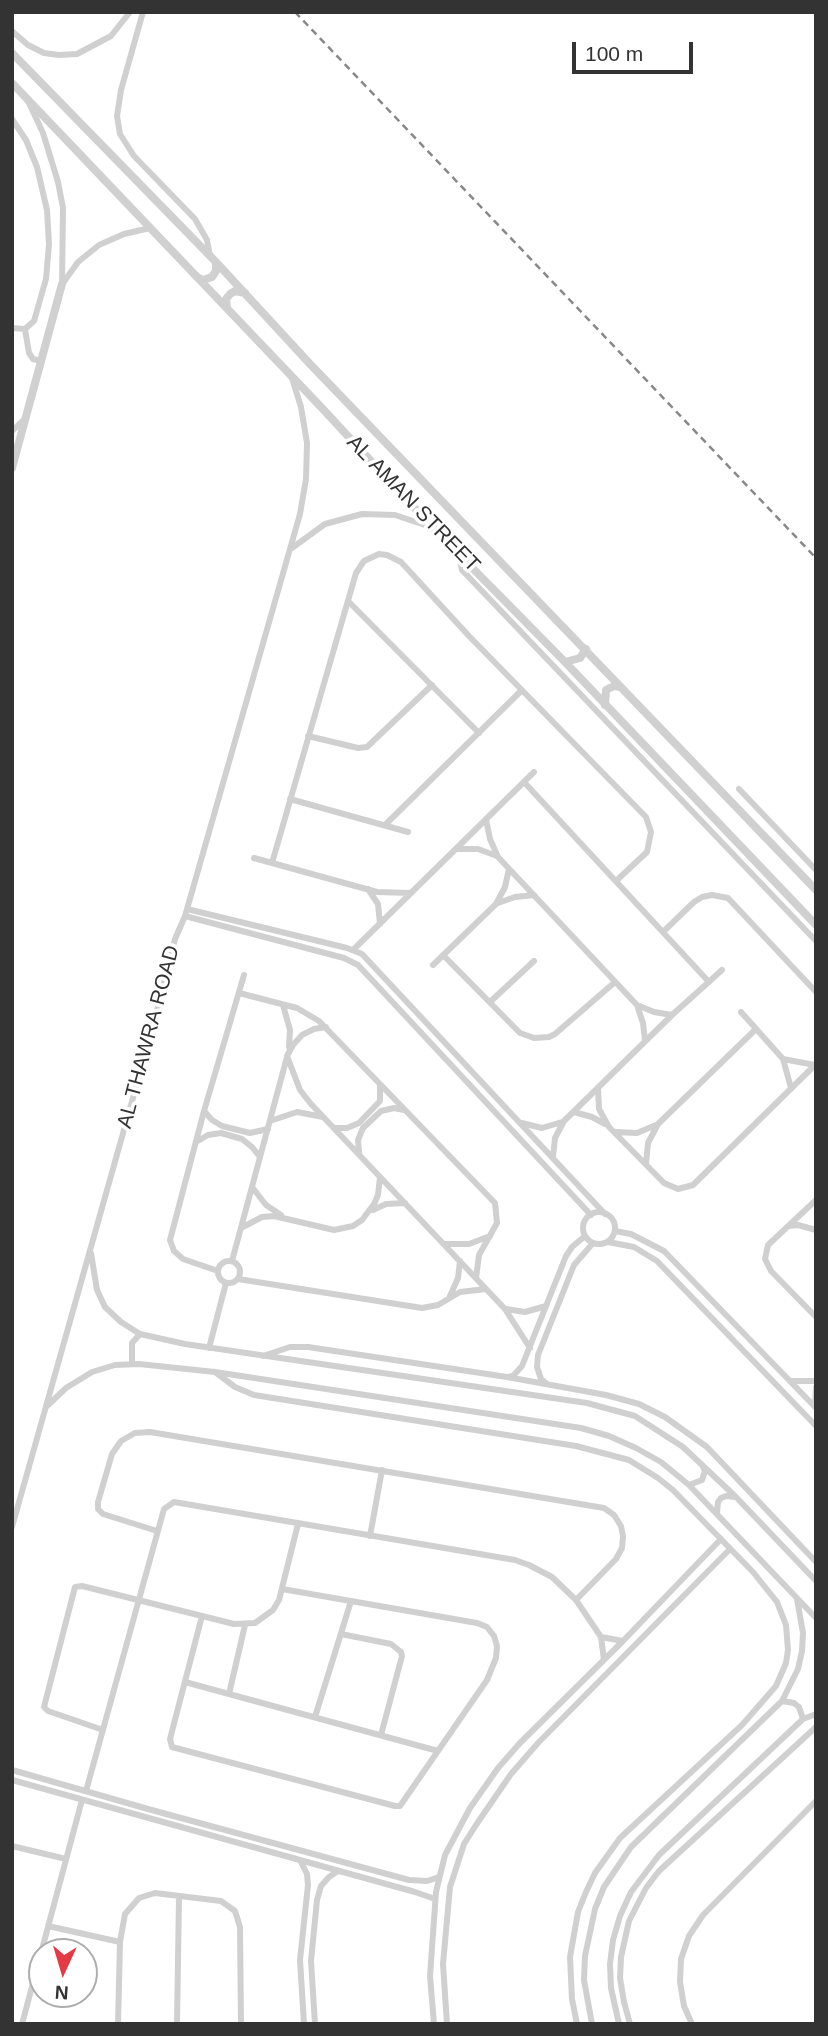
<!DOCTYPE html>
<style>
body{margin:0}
#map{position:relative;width:828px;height:2036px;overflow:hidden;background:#fff;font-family:Helvetica,sans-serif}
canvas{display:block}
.frame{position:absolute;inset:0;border:14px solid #333;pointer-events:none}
.north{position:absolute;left:28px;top:1938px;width:70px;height:70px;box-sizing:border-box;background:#fff;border:2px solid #adadad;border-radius:50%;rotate:184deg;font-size:19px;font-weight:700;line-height:28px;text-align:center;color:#333}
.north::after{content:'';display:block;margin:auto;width:24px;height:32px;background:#e63946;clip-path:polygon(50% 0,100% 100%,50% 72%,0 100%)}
.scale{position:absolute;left:572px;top:42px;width:121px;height:32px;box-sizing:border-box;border:4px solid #333;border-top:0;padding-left:9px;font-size:21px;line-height:24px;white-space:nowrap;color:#333;-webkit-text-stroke:5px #fff;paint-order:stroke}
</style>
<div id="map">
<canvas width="828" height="2036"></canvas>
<div class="frame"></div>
<div class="north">N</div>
<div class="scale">100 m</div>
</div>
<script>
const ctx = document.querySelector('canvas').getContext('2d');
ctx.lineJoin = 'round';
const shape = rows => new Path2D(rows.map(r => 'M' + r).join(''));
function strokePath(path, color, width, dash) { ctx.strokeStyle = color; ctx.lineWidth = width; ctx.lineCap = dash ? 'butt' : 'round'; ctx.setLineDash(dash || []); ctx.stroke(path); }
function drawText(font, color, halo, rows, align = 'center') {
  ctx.font = font + ' Helvetica,sans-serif'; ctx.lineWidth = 7; ctx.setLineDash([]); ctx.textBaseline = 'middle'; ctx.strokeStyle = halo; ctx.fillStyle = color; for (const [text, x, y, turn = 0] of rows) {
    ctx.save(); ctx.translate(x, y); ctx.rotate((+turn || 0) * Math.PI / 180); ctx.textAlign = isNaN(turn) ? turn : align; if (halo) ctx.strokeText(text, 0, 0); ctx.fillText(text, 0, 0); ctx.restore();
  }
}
const minor = shape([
 [143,12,121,90,117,116,120,134,134,156,195,219,207,240,210,256],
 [12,31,28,45,44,53,59,55,77,54,111,36,130,12],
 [29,103,43,133,58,182,63,208,62,284],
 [12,119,26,140,37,167,47,210,49,244,46,279,34,321,25,329,12,328],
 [63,283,78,262,99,245,124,234,150,228],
 [25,329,29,353,33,359,42,361],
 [12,431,25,419],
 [292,548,325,524,362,514,395,515,431,527],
 [458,553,462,570,816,941],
 [348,601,479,733],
 [308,736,358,748,367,747,432,685],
 [524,782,709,982],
 [739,789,816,870],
 [290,799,408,832],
 [486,819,490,839,498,857,637,1005,643,1023,645,1041],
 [385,825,522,690],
 [456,849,478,849,497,856],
 [254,858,377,892,411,893],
 [272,863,356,573,364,561,379,554,387,555,401,562,468,635,646,817,651,832,647,852,616,881],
 [368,889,378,904,380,924],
 [498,903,515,897,534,895],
 [187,909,347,948,362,954,605,1214],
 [185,916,344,958,358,965,591,1215],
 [663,932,694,902,702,897,712,895,728,898,816,992],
 [353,950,534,772],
 [443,955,520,1033,534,1038,549,1037,555,1034,615,982],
 [433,965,496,904,505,887,509,869],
 [239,993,297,1008,319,1021,495,1203,497,1223,479,1255,476,1278],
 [490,1002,534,961],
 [283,1005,290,1030,289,1047],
 [637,1005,654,1012,672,1015],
 [741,1012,783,1059,791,1088],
 [326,1027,314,1029,302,1035,293,1045,287,1056,300,1090,311,1104,505,1309,530,1348],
 [783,1059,815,1065],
 [598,1088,599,1109,609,1127,664,1183,678,1189,693,1185,816,1064],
 [204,1111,212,1120,222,1126,250,1133,268,1129],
 [574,1112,592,1117,605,1124],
 [270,1121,297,1112,323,1117],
 [522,1123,542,1128,562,1122],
 [335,1128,347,1128,359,1123,380,1101,380,1085],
 [616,1132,637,1133,656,1125],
 [196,1142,208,1135,221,1133,242,1139,252,1147,260,1157],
 [359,1152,358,1140,363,1128,381,1111,394,1108,404,1110],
 [553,1157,555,1138,564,1121,672,1015,722,970],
 [646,1164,648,1143,658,1124,756,1029],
 [252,1187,266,1205,281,1215],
 [816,1200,768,1245,765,1259,771,1271,816,1317],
 [373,1210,386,1204,405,1203],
 '583 1228a16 16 0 1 1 32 0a16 16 0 1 1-32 0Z',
 [789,1226,798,1225,816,1230],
 [241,1228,262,1217,274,1216,334,1230,353,1226,362,1220,374,1204,378,1195,380,1177],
 [615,1231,631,1234,664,1251,816,1408],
 [608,1242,634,1247,657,1261,816,1426],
 [444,1244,469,1244,490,1236],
 [91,1253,97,1290,105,1307,121,1322,140,1334,185,1344,587,1403,635,1416,683,1447,736,1497,816,1581],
 [232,1261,287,1057],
 '218 1272a11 11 0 1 1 22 0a11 11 0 1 1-22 0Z',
 [218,1271,183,1259,174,1251,170,1240,204,1111,244,975],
 [238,1279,422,1308,438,1305,460,1292,486,1289],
 [450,1296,458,1278,460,1261],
 [506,1309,525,1312,546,1306],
 [209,1348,226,1283],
 [263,1356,290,1347,308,1347,507,1377,606,1395,639,1404,665,1417,707,1447,816,1562],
 [132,1363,132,1343,140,1334],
 [215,1372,235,1387,254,1395,576,1446,629,1460,658,1478,673,1490,753,1572,777,1602,786,1625,788,1650,786,1663,776,1686,742,1725,620,1838,595,1873,586,1892,578,1912,570,1957,572,1999,577,2024],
 [507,1377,513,1376,522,1366,566,1256,572,1247,585,1236],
 [790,1381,816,1381],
 [546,1383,541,1379,537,1367,538,1355,574,1265,593,1243],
 [47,1406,66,1388,92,1372,115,1365,139,1364,215,1372,581,1428,609,1436,636,1448,661,1462,689,1485,816,1618],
 [815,1406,816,1387],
 [689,1485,702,1480,705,1471,703,1467],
 [717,1513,718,1502,721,1498,726,1496,735,1497],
 [12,1527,151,1034,175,939,185,916,300,514,306,479,307,443,301,407,292,378],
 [157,1531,103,1514,98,1509,98,1502,112,1454,121,1441,135,1433,150,1432,604,1508,614,1515,621,1526,623,1536,622,1548,616,1559,576,1600],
 [370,1536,382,1470],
 [202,1616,170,1739,172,1747,395,1806,400,1806,487,1680,496,1658,497,1646,494,1636,487,1627,477,1623,282,1589],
 [341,1634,391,1644,401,1652,402,1656,381,1735],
 [601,1637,623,1641],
 [185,1682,438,1751],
 [229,1694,245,1625],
 [782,1701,794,1703,799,1707,803,1719],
 [315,1717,351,1601],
 [103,1730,48,1711,44,1707,75,1587,82,1586,234,1624,255,1623,273,1610,279,1600,298,1524],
 [12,1770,148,1809,409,1880,427,1881,439,1877],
 [12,1780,415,1892,435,1899],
 [86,1791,164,1509,174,1502,515,1560,529,1565,552,1577,576,1600,601,1637,604,1660],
 [12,1846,66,1859],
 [300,1860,307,1874,308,1885,300,1960,304,2024],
 [48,1926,120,1942],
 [22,2024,82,1800],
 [118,2024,120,1942,125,1914,139,1898,155,1893,221,1901,235,1911,240,1927,241,2024],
 [177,2024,179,1897],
 [315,2024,311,1961,317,1900,321,1886,329,1877,338,1871],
 [434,2024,430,1976,436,1892,445,1855,470,1808,498,1768,520,1743,623,1641,721,1539],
 [447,2024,443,1964,450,1887,464,1844,476,1825,511,1774,538,1743,730,1549],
 [592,2024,584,1980,585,1956,595,1909,604,1887,631,1847,782,1701,798,1669,802,1651,803,1633,797,1599],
 [619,2024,611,1988,610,1964,613,1940,620,1916,631,1892,659,1855,803,1719,816,1714],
 [630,2024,624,2002,620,1978,621,1957,629,1921,646,1888,659,1871,816,1727],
 [692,2024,684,2006,680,1982,681,1959,689,1936,703,1915,816,1801]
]);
const tertiary = shape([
 [12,53,215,261,310,364,816,890],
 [12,83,321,407,433,528,565,662,816,925],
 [197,277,203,280,212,277,216,271,216,263],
 [227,308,226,299,230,294,235,291,245,293],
 [12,468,62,284],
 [565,662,580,658,586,649],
 [605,705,606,690,614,686,620,687]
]);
const rail = shape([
 [295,12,816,558]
]);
const streetNames = [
 ["AL AMAN STREET",413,504,46],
 ["AL THAWRA ROAD",149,1037,-75]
];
strokePath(minor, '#d0d0d0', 6);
strokePath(tertiary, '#d0d0d0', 8);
strokePath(rail, '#888', 2.5, [7, 5]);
drawText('21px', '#333', '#fff', streetNames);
</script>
